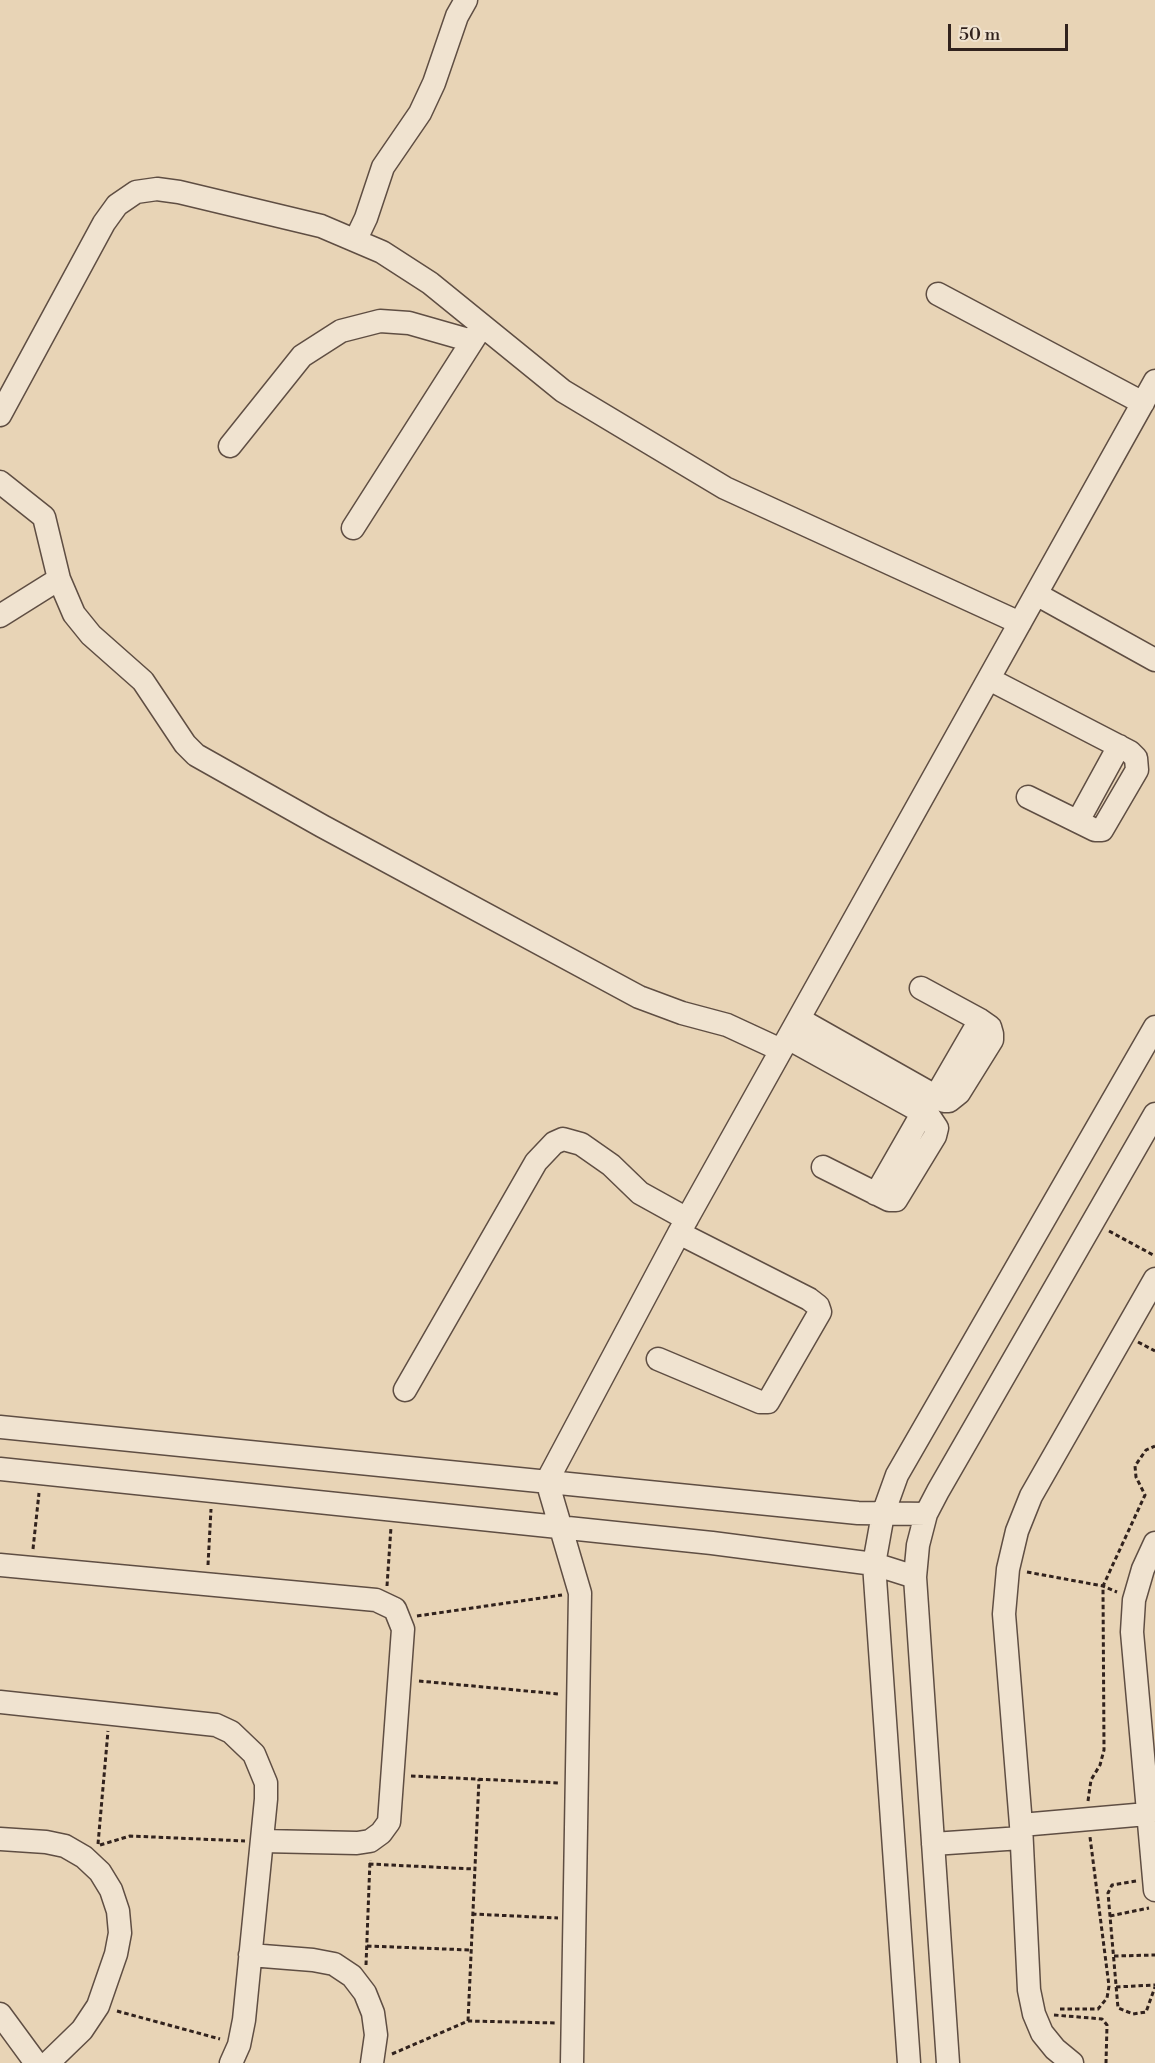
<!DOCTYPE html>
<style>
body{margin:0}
#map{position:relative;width:1155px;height:2063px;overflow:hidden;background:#e8d4b6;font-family:"Libre Bodoni",serif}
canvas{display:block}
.scale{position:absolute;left:948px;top:24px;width:120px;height:27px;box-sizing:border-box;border:3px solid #31221d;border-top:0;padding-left:8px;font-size:18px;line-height:21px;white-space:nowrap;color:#31221d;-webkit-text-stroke:4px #f0e3d0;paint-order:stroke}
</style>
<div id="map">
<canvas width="1155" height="2063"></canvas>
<div class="scale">50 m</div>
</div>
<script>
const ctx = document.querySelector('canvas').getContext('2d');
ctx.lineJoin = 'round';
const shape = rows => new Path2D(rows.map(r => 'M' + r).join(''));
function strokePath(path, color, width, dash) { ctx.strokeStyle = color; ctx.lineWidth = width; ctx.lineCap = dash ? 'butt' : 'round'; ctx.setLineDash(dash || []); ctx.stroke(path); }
const path = shape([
 [1109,1231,1155,1256],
 [1138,1342,1155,1351],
 [33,1549,39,1493],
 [208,1565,211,1509],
 [1027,1572,1103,1586,1117,1592],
 [387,1586,391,1527],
 [417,1616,562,1595],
 [419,1681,559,1694],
 [411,1776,560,1783],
 [1088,1801,1091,1780,1100,1765,1104,1750,1103,1586,1145,1495,1136,1477,1135,1466,1146,1450,1155,1446],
 [98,1844,108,1731],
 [100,1845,130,1836,245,1841],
 [369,1864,474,1869],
 [1136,1881,1112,1885,1108,1893,1118,2008,1133,2014,1146,2012,1155,1987],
 [472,1914,558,1918],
 [1110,1916,1149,1908],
 [367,1946,471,1950],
 [1114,1956,1155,1955],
 [366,1965,370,1860],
 [1116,1987,1155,1985],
 [1060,2009,1098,2009,1107,1998,1109,1986,1090,1837],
 [117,2011,220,2039],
 [1054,2015,1102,2019,1107,2025,1106,2063],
 [468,2021,479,1779],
 [392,2054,468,2021,556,2023]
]);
const minor = shape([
 [356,239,366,218,383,167,420,113,434,83,457,16,466,0],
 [938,294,1143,403],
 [0,415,104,223,117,205,136,192,157,189,179,192,321,226,382,252,430,283,563,391,725,488,1020,623],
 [230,446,302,356,341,331,380,321,409,323,472,341],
 [0,482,44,517,59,579,74,614,91,635,143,681,185,744,196,755,322,826,639,997,682,1013,727,1025,781,1050],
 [353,528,480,329],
 [1036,594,1155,660],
 [0,616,59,579],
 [989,679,1130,752,1136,758,1137,770,1102,830,1095,830,1028,797],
 [1078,821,1119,746],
 [799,1019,944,1101,949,1101,959,1093,992,1040,992,1034,990,1027,980,1020,921,988],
 [788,1038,929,1116,937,1128,935,1136,896,1200,889,1200,823,1167],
 [936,1096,980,1020],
 [876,1194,923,1112],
 [658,1359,760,1402,768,1402,820,1312,818,1306,809,1299,679,1233],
 [405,1390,536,1162,554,1143,563,1139,581,1144,611,1165,640,1193,687,1219],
 [0,1427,858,1513,926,1514],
 [0,1469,712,1543,874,1564,915,1577],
 [1155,1543,1143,1569,1134,1600,1132,1632,1155,1890],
 [0,1565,376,1600,395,1609,403,1629,389,1822,381,1833,370,1841,357,1843,262,1841],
 [0,1702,216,1725,231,1732,254,1754,266,1783,266,1799,244,2020,239,2045,231,2063],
 [1021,1825,1147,1814],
 [0,1839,46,1842,65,1846,84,1857,100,1872,111,1890,118,1911,120,1933,116,1954,98,2006,82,2030,48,2063],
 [933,1844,1021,1838],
 [250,1955,313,1960,334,1964,352,1976,365,1993,373,2013,376,2035,372,2063],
 [0,2014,36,2063],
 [572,2063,580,1593,547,1481,679,1233,1155,381],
 [909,2063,874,1564,883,1514,897,1475,1155,1027],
 [948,2063,915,1577,918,1545,926,1514,938,1491,1155,1114],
 [1072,2063,1055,2049,1042,2033,1034,2014,1029,1990,1021,1825,1004,1614,1008,1569,1017,1531,1031,1496,1155,1279]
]);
strokePath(minor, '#5f4e43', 25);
strokePath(path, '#31221d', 3, [4.5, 3]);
strokePath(minor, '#f0e3d0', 22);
</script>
